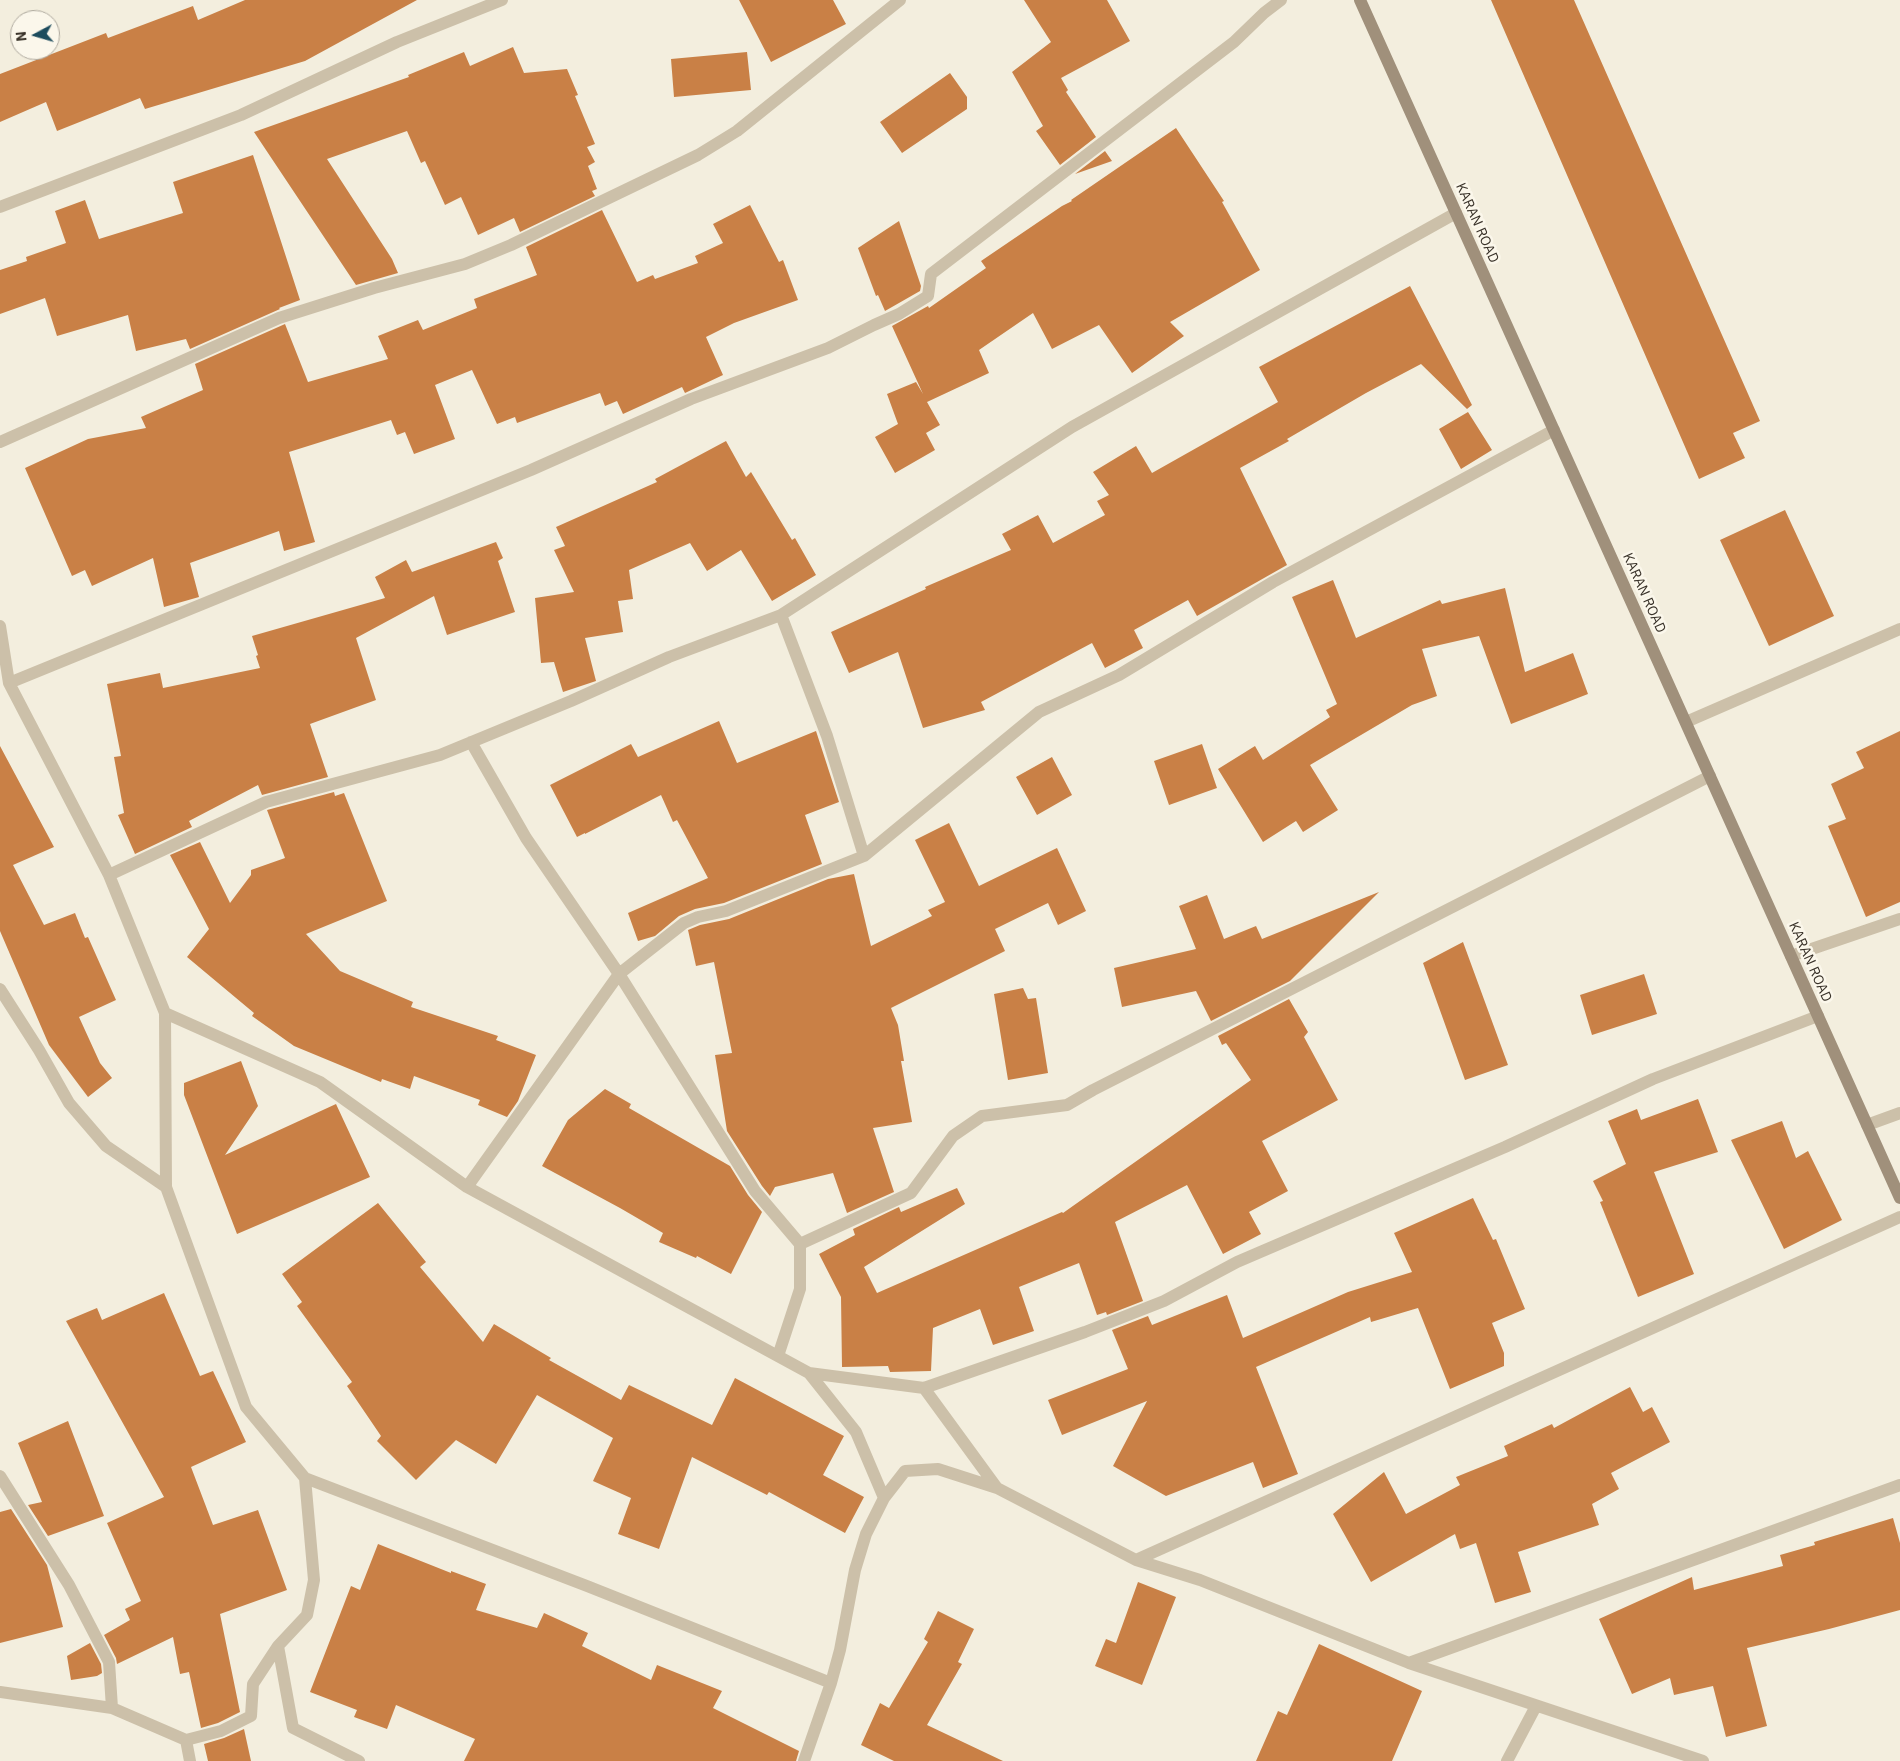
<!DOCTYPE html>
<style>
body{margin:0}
#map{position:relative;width:1900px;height:1761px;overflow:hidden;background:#f3eede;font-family:"IBM Plex Sans",sans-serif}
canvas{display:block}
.north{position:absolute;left:10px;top:10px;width:50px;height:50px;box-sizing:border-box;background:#fbf7eb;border:1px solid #ada89d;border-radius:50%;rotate:264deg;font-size:14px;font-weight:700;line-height:20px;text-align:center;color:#393229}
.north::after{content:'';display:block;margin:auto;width:18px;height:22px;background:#1d4c5d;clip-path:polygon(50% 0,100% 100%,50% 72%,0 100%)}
</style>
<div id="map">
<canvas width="1900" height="1761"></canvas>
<div class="north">N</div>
</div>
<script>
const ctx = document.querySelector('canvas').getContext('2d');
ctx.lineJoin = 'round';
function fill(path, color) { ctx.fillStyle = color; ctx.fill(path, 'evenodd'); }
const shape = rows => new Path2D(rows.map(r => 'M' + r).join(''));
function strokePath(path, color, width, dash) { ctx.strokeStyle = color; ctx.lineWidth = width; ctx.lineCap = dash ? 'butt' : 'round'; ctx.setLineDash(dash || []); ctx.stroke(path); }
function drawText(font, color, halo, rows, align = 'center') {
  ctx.font = font + ' "IBM Plex Sans",sans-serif'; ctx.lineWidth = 5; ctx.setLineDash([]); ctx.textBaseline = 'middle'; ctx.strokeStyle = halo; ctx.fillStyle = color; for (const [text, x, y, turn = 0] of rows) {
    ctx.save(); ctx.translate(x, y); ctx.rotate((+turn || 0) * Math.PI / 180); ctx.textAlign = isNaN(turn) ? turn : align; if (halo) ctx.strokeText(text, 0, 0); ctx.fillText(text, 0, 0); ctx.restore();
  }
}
const building = shape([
 [245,0,417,0,305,61,145,109,140,98,57,131,46,102,0,122,0,74,106,33,108,38,193,6,198,20],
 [739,0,833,0,846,24,771,62],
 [1024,0,1107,0,1130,41,1061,78,1068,90,1066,92,1096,137,1060,165,1036,131,1043,126,1012,72,1051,42],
 [1491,0,1574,0,1760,421,1733,433,1745,458,1699,479],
 [513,47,524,73,567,69,578,95,575,96,595,144,587,147,595,162,588,166,597,189,592,191,595,196,520,232,514,218,478,235,461,197,445,205,425,161,421,163,407,131,327,159,392,259,398,273,356,285,254,132,409,77,408,75,464,52,470,66],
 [747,52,751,90,674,97,671,59],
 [950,73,967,97,967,109,902,153,880,122],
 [1176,128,1224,201,1222,202,1260,270,1170,322,1184,336,1132,373,1099,325,1052,349,1033,313,979,350,989,373,927,402,940,425,926,433,935,450,895,473,875,437,898,424,887,394,916,382,923,394,892,326,928,306,929,308,986,268,981,261,1062,206,1072,201,1071,200],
 [1105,151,1112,161,1075,174],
 [253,155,300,300,279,308,280,309,190,349,186,339,136,351,128,315,57,336,45,298,0,314,0,270,27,261,26,257,66,243,55,211,85,200,99,239,183,213,173,182],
 [750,205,779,262,783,260,798,300,734,323,706,337,723,375,685,393,682,387,623,414,617,401,605,406,600,393,517,423,515,417,497,424,472,370,435,385,455,439,414,454,405,432,397,435,391,420,289,452,315,542,284,551,279,531,190,563,199,597,164,607,153,558,92,586,85,570,72,576,25,468,88,439,146,428,141,417,203,390,195,364,285,324,308,382,388,359,378,336,418,320,423,330,477,308,474,299,537,275,526,247,602,210,637,282,653,275,655,279,698,263,695,256,723,243,713,224],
 [899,221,921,286,920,291,885,311,878,295,876,296,858,248],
 [1410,286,1472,405,1467,409,1421,364,1366,393,1287,439,1289,441,1240,468,1287,565,1197,616,1188,600,1134,630,1143,648,1105,668,1092,643,981,702,985,710,923,728,898,652,849,673,831,632,926,589,925,587,1011,550,1002,534,1038,515,1053,543,1105,515,1097,501,1109,495,1093,472,1136,446,1152,473,1278,402,1259,367],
 [1468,412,1492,450,1461,469,1439,429],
 [726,441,746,477,751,472,792,540,795,538,816,575,772,601,741,550,707,571,690,543,629,570,633,599,618,601,623,632,585,638,596,681,563,692,554,662,541,663,535,598,574,592,554,550,565,546,556,527,657,482,655,479],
 [1785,510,1834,616,1769,646,1720,540],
 [496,542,503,558,498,561,515,612,447,635,434,596,356,638,376,700,310,724,328,777,262,795,258,785,189,821,192,827,135,854,118,815,124,813,114,757,121,756,107,684,160,673,163,688,260,668,256,656,258,655,252,636,385,598,375,577,406,560,412,572],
 [1333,580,1356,638,1440,600,1442,604,1505,588,1525,672,1573,653,1588,694,1511,724,1479,636,1422,649,1437,696,1412,705,1310,765,1338,810,1303,832,1296,821,1263,842,1218,769,1255,746,1263,760,1330,717,1326,710,1337,704,1292,597],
 [719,721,737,763,816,731,839,802,805,815,822,864,724,903,695,909,679,916,655,936,638,941,628,913,708,878,677,820,673,822,661,795,585,834,585,833,577,837,550,785,631,744,638,757],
 [1900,731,1900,902,1866,917,1828,826,1846,819,1831,784,1864,768,1856,752],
 [1202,744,1217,788,1169,805,1154,761],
 [0,746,54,847,13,865,44,925,75,913,85,938,88,937,116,1000,79,1017,100,1063,112,1078,88,1097,49,1045,0,931],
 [1052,757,1072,795,1037,815,1016,777],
 [334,792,335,796,344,793,387,901,306,934,340,971,413,1002,411,1007,498,1036,496,1040,536,1055,518,1101,507,1117,478,1105,480,1100,414,1076,410,1089,382,1079,381,1082,294,1046,252,1016,254,1013,187,957,209,929,170,855,200,842,230,903,251,875,251,870,285,858,267,810],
 [949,823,979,886,1057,848,1086,911,1058,925,1048,903,995,929,1005,951,891,1008,898,1025,904,1061,901,1061,912,1122,873,1128,894,1192,847,1213,833,1173,775,1187,770,1196,762,1186,727,1131,715,1055,732,1053,714,962,696,966,688,930,700,925,729,919,828,879,854,874,871,946,932,916,928,910,945,902,915,840],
 [1379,892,1290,981,1211,1021,1196,991,1122,1007,1114,968,1196,949,1179,906,1207,895,1224,939,1256,926,1262,939],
 [1463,942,1508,1065,1465,1080,1423,963],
 [1644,974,1657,1014,1592,1035,1580,995],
 [1023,988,1028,999,1036,998,1048,1073,1008,1080,994,994],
 [1289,999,1308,1032,1304,1037,1338,1100,1262,1141,1288,1191,1249,1212,1261,1234,1223,1254,1187,1185,1115,1222,1143,1301,1107,1315,1106,1312,1097,1315,1079,1263,1019,1287,1034,1331,993,1345,980,1309,933,1328,931,1371,890,1372,888,1366,842,1367,841,1297,819,1254,855,1235,853,1229,899,1207,901,1212,957,1188,965,1204,864,1267,877,1293,1062,1212,1063,1213,1251,1080,1226,1043,1222,1045,1218,1036],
 [241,1061,258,1106,225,1155,336,1104,370,1177,237,1234,184,1095,184,1083],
 [605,1089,631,1104,629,1108,730,1166,748,1195,762,1212,731,1274,697,1256,696,1258,659,1242,663,1233,620,1208,542,1166,568,1120],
 [1698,1099,1718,1152,1654,1172,1694,1274,1638,1297,1600,1202,1603,1201,1593,1181,1626,1164,1608,1121,1637,1109,1641,1120],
 [1782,1121,1796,1158,1808,1151,1842,1220,1784,1249,1731,1140],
 [1473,1198,1493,1240,1496,1239,1525,1309,1492,1323,1504,1353,1504,1366,1450,1389,1418,1308,1371,1322,1370,1317,1256,1367,1298,1474,1263,1488,1253,1462,1166,1496,1113,1466,1147,1401,1062,1435,1048,1400,1128,1369,1112,1330,1148,1316,1152,1325,1227,1295,1243,1338,1348,1292,1412,1272,1394,1233],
 [378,1203,426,1262,420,1267,483,1342,494,1324,551,1358,549,1360,621,1400,629,1385,712,1425,735,1378,844,1436,823,1475,864,1497,845,1533,769,1492,767,1495,692,1457,659,1549,618,1534,631,1498,593,1481,613,1438,537,1395,496,1464,456,1440,416,1480,377,1441,381,1436,347,1386,352,1382,297,1306,302,1302,282,1274],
 [164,1293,200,1376,213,1371,246,1442,191,1467,213,1525,258,1510,287,1590,220,1614,240,1712,218,1723,201,1728,189,1672,180,1674,173,1637,117,1664,116,1658,104,1635,130,1620,125,1609,141,1601,107,1523,164,1497,66,1321,97,1308,102,1320],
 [1630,1387,1643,1412,1652,1407,1670,1442,1611,1473,1619,1489,1592,1504,1599,1525,1518,1552,1531,1592,1495,1603,1476,1543,1460,1549,1455,1534,1371,1582,1333,1514,1384,1472,1406,1514,1460,1485,1456,1477,1508,1456,1504,1446,1552,1424,1554,1428],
 [68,1421,104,1516,48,1536,28,1505,42,1502,18,1443],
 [11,1509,47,1565,63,1627,0,1643,0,1512],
 [1893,1518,1900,1543,1900,1610,1829,1629,1747,1648,1767,1726,1726,1737,1713,1686,1674,1695,1670,1678,1632,1694,1599,1619,1692,1577,1694,1590,1783,1566,1780,1555,1815,1545,1814,1542],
 [378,1544,451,1573,451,1571,486,1584,476,1610,537,1628,544,1613,588,1633,582,1646,651,1680,657,1665,722,1691,713,1708,799,1751,796,1761,464,1761,475,1739,396,1705,387,1729,354,1717,357,1710,310,1692,351,1586,360,1590],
 [1138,1582,1176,1597,1142,1685,1095,1666,1106,1639,1116,1643],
 [938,1611,974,1629,958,1662,962,1664,927,1725,1003,1761,894,1761,861,1745,880,1703,889,1708,928,1642,924,1639],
 [90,1643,101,1664,102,1673,97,1676,71,1680,67,1656],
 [1319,1644,1422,1691,1392,1761,1256,1761,1278,1711,1287,1715],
 [244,1729,251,1761,208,1761,204,1744,224,1738]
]);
const street = shape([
 [0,207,241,115,397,42,502,0],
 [0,442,279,318,374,288,465,264,511,245,698,155,737,131,900,0],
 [781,615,827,736,864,856],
 [0,626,9,683,109,875,165,1013,166,1187,246,1407,305,1478,314,1580,307,1615,278,1646,293,1728,359,1761],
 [9,683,531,470,691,399,828,348,874,325,899,314,928,296,931,274,1234,42,1264,13,1281,0],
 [1686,722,1900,629],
 [471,742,526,838,619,974,755,1191,800,1244,800,1289,778,1356],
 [109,875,266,802,440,755,571,701,669,657,781,615,1072,427,1456,213],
 [1791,956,1900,919],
 [0,989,39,1050,69,1103,106,1146,166,1187],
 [165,1013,320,1082,467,1187,809,1373,856,1432,884,1498],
 [1867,1125,1900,1113],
 [467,1187,619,974,684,923,698,917,726,911,864,856,1039,712,1119,675,1273,582,1554,430],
 [800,1244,911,1193,953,1136,982,1116,1067,1105,1093,1090,1710,776],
 [809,1373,924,1388,997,1488],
 [924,1388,1085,1332,1164,1301,1237,1262,1505,1147,1653,1079,1818,1016],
 [0,1476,69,1585,109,1662,112,1708],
 [305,1478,587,1586,831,1683],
 [1136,1560,1900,1217],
 [1409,1663,1900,1485],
 [0,1692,112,1708,186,1740,221,1731,251,1716,253,1684,278,1646],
 [186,1740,190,1761],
 [804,1761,831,1683,840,1650,855,1570,866,1534,884,1498,905,1471,938,1469,997,1488,1136,1560,1200,1580,1409,1663,1703,1761],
 [1507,1761,1536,1706]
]);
const secondary = shape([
 [1360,0,1900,1198]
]);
const streetNames = [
 ["KARAN ROAD",1477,223,66],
 ["KARAN ROAD",1644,593,66],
 ["KARAN ROAD",1810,962,66]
];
fill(building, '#c98046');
strokePath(street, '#ccc0a9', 12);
strokePath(secondary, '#a0907b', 12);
drawText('14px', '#393229', '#fbf7eb', streetNames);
</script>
